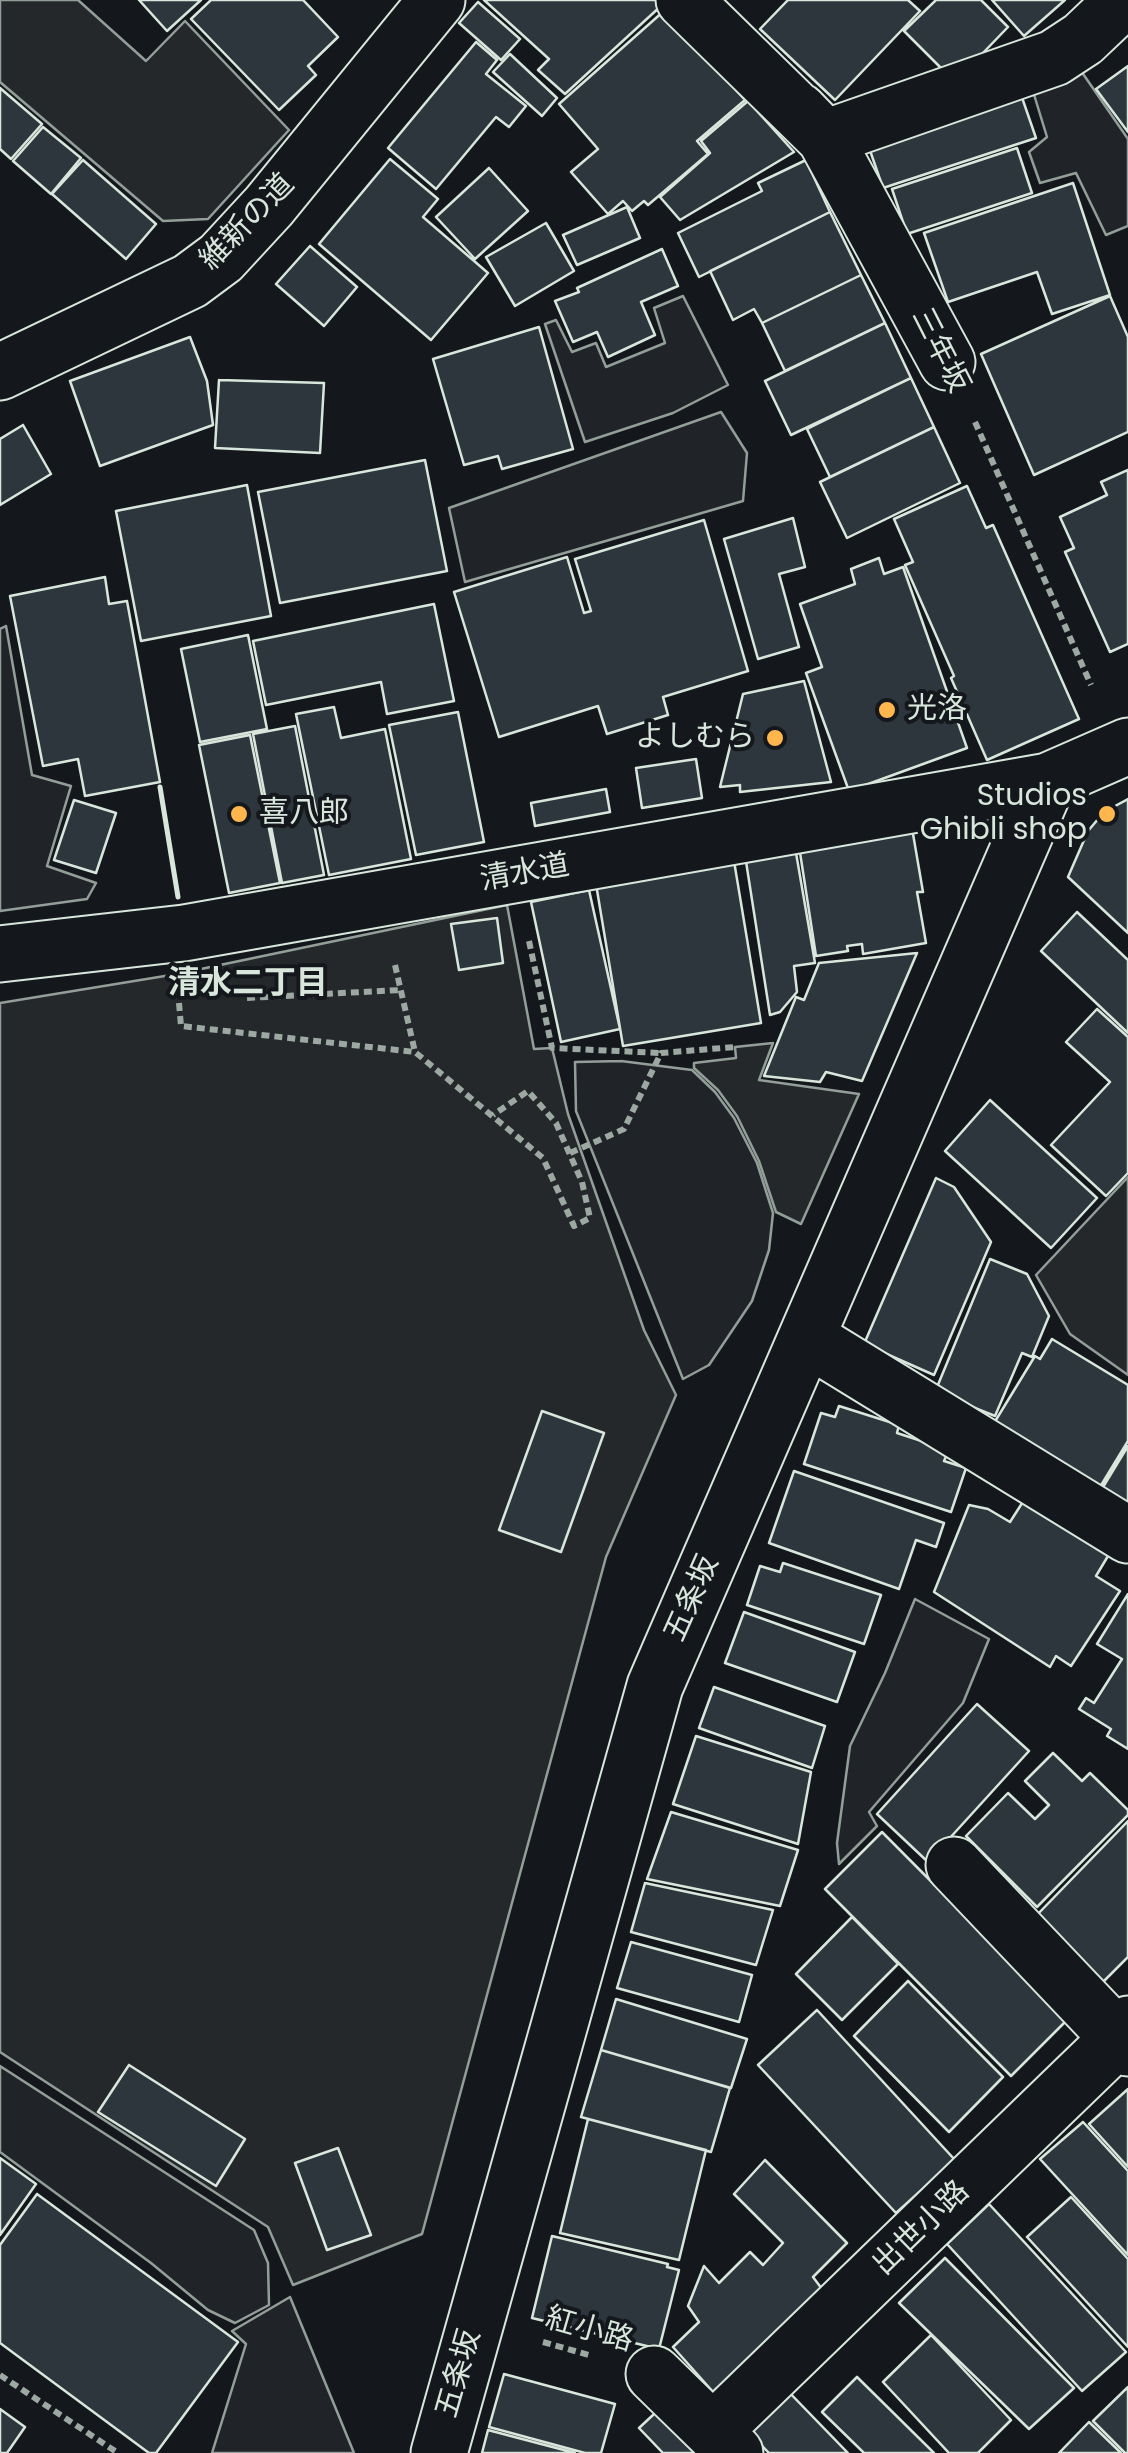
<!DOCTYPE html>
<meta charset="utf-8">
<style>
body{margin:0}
canvas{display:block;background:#14181c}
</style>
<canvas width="1128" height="2453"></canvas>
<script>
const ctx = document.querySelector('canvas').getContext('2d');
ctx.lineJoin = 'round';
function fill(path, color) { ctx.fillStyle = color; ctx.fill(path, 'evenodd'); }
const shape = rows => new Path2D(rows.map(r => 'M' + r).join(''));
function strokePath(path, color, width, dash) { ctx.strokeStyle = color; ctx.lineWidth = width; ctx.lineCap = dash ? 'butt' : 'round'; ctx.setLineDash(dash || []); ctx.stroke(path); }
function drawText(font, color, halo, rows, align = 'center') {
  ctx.font = font + ' Poppins,"Noto Sans JP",sans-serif'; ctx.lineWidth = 8; ctx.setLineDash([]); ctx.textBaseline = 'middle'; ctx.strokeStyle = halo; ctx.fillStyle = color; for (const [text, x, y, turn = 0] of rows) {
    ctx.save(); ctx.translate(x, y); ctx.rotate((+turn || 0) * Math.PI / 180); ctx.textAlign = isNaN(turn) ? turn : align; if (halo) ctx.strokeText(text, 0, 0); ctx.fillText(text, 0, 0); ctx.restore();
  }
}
const green = shape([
 [1079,68,1128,139,1128,226,1106,235,1076,173,1040,183,1029,152,1047,137,1032,88,1079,68],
 [683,296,728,385,673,413,585,442,545,324,556,320,572,352,596,343,606,367,665,343,654,308,683,296],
 [721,412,747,453,743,501,465,582,449,508,721,412],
 [6,626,32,775,71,786,47,866,96,883,87,899,0,911,0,629,6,626],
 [621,1061,692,1070,715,1092,734,1118,757,1163,773,1213,769,1250,752,1301,709,1365,683,1379,576,1111,575,1062,621,1061],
 [915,1599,989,1639,963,1703,869,1812,877,1826,839,1864,837,1843,850,1746,885,1673,915,1599],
 [0,2066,254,2230,268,2263,269,2305,235,2323,208,2310,151,2263,0,2152,0,2066],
 [290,2297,354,2453,212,2453,246,2344,232,2331,290,2297]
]);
const parking = shape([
 [0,0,78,0,146,61,185,21,289,130,208,219,163,221,0,82,0,0],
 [507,905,534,1049,552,1048,568,1114,644,1330,676,1395,606,1557,422,2234,293,2285,268,2227,0,2052,0,1003,177,974,507,905],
 [773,1043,759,1080,859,1094,801,1224,776,1212,759,1161,737,1116,718,1090,694,1068,694,1063,736,1058,735,1047,773,1043],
 [1128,1177,1128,1375,1070,1334,1036,1275,1128,1177]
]);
const building = shape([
 [139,0,201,0,167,31,139,0],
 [211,0,303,0,338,37,308,66,316,75,279,110,191,19,211,0],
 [484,0,656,0,662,5,565,94,538,70,549,59,484,0],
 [788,0,908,0,920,11,835,100,760,29,788,0],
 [936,0,981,0,1008,27,955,82,904,31,936,0],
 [992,0,1065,0,1024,36,992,0],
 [478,2,520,39,501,60,459,23,478,2],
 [665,10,745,100,697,141,708,154,648,205,644,201,632,211,623,201,608,214,571,172,598,149,559,104,665,10],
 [476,42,497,60,486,74,526,106,509,127,496,117,436,189,388,148,476,42],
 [510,54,557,98,542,116,493,72,510,54],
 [1128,66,1128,132,1096,89,1128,66],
 [1018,86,1036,138,883,188,865,136,1018,86],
 [0,88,42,124,11,159,0,149,0,88],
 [748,101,794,152,680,220,660,197,710,153,701,141,748,101],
 [43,127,81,158,51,194,13,161,43,127],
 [1017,148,1032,193,907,234,892,189,1017,148],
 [390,159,438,199,423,217,488,273,431,340,319,244,390,159],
 [83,160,156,224,126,259,52,194,83,160],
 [806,160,830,212,699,277,678,233,762,191,758,183,806,160],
 [489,168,528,211,475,259,436,217,489,168],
 [1073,183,1110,295,1052,314,1037,272,948,302,924,233,1073,183],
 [627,207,640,238,577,265,563,235,627,207],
 [830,212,861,275,762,323,754,309,733,320,710,271,830,212],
 [546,223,574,271,515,306,486,257,546,223],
 [310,246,357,287,324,326,276,284,310,246],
 [662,249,678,286,641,302,655,335,608,357,597,332,573,342,555,301,579,292,577,288,662,249],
 [861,275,885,323,785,371,762,323,861,275],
 [1110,296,1128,337,1128,432,1034,475,981,354,1110,296],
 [885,323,911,378,791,435,765,381,885,323],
 [539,327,573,449,502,469,498,456,464,465,433,359,539,327],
 [190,337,207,381,213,425,100,466,70,381,190,337],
 [911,378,934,427,830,477,807,429,911,378],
 [219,380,324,383,320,453,215,448,219,380],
 [23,425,51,474,0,505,0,439,23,425],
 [934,427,960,483,847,538,820,482,934,427],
 [425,460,447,571,280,603,258,492,425,460],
 [1128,470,1128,644,1110,652,1065,552,1074,548,1060,517,1107,495,1101,482,1128,470],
 [247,485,271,616,141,641,116,511,247,485],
 [967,486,986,528,993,525,1079,719,987,760,951,678,954,676,905,565,913,562,894,519,967,486],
 [793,518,805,567,779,574,799,647,758,659,724,539,793,518],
 [704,520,748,671,663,697,668,715,607,734,598,706,499,737,454,592,567,557,584,613,591,611,575,559,704,520],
 [879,558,884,574,903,567,967,748,849,791,806,673,822,667,800,604,855,584,851,569,879,558],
 [105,577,109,604,127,601,160,782,85,796,78,759,43,766,10,596,105,577],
 [434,604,454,701,387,714,381,682,266,705,253,641,434,604],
 [248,635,267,729,200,742,181,649,248,635],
 [804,681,831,782,740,792,740,785,720,787,743,694,804,681],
 [334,707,341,738,385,729,411,859,329,875,296,714,334,707],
 [458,712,484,842,416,855,389,725,458,712],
 [295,726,324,875,282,883,253,734,295,726],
 [250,735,280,883,229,893,199,745,250,735],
 [696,759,702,798,642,808,636,768,696,759],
 [606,789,610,812,535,826,531,803,606,789],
 [1128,799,1128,933,1068,877,1088,831,1104,812,1128,799],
 [74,800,116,813,96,873,54,860,74,800],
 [912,828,923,892,917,892,926,943,863,954,862,944,847,946,848,951,816,956,799,846,912,828],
 [795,847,815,963,794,966,797,992,780,1012,770,1015,745,855,795,847],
 [734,861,761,1023,623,1046,596,884,734,861],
 [589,890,620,1029,561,1042,531,902,589,890],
 [1077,912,1128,960,1128,1033,1041,951,1077,912],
 [497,918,503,963,459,970,451,924,497,918],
 [917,953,862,1081,826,1072,820,1082,764,1076,796,997,804,1000,819,963,917,953],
 [1097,1009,1128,1037,1128,1173,1106,1196,1051,1145,1110,1082,1066,1042,1097,1009],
 [990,1100,1097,1198,1051,1248,945,1151,990,1100],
 [936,1178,954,1187,991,1242,934,1375,864,1344,936,1178],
 [990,1259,1027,1274,1049,1316,1032,1357,1022,1353,995,1416,935,1392,990,1259],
 [1052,1339,1128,1385,1128,1441,1097,1492,991,1428,1035,1356,1040,1359,1052,1339],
 [839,1406,899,1425,897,1433,949,1450,944,1461,966,1468,951,1512,804,1464,821,1413,835,1417,839,1406],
 [542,1411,604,1433,561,1552,499,1530,542,1411],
 [1128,1446,1128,1509,1100,1492,1128,1446],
 [794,1471,944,1523,936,1547,916,1540,899,1589,769,1543,794,1471],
 [1026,1497,1111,1551,1096,1576,1120,1591,1071,1666,1056,1656,1050,1667,934,1592,969,1505,988,1509,1010,1522,1026,1497],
 [783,1563,881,1595,864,1644,747,1605,760,1566,780,1572,783,1563],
 [1128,1594,1128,1749,1107,1736,1111,1729,1079,1709,1086,1698,1094,1703,1122,1659,1097,1644,1128,1594],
 [744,1612,855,1652,837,1702,725,1663,744,1612],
 [714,1687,825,1726,812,1768,699,1728,714,1687],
 [977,1704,1029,1751,928,1862,877,1814,977,1704],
 [696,1736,811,1772,798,1844,673,1804,696,1736],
 [1053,1753,1082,1781,1090,1773,1128,1810,1128,1815,1037,1907,966,1836,1008,1793,1035,1819,1049,1805,1025,1781,1053,1753],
 [671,1812,798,1850,780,1906,647,1879,671,1812],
 [1128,1821,1128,1957,1101,1984,1034,1918,1128,1821],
 [882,1832,1068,2019,1011,2076,825,1889,882,1832],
 [645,1883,773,1910,756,1965,631,1932,645,1883],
 [852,1917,898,1964,842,2020,796,1974,852,1917],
 [631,1942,752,1975,739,2022,617,1988,631,1942],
 [908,1981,1003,2077,949,2132,854,2036,908,1981],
 [616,1999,747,2039,731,2088,601,2050,616,1999],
 [817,2010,955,2160,896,2213,758,2065,817,2010],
 [601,2050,730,2088,711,2152,581,2117,601,2050],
 [129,2065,245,2139,216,2186,98,2112,129,2065],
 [1128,2089,1128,2167,1089,2124,1128,2089],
 [588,2119,706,2150,679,2260,560,2233,588,2119],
 [1083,2122,1128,2171,1128,2255,1040,2159,1083,2122],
 [338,2148,371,2235,327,2250,295,2163,338,2148],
 [0,2158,36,2184,0,2235,0,2158],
 [765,2160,847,2243,813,2277,822,2289,714,2393,673,2347,699,2322,688,2306,704,2266,719,2283,750,2252,763,2265,783,2243,734,2194,765,2160],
 [37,2194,238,2342,156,2453,149,2453,0,2343,0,2245,37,2194],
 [1071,2197,1128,2259,1128,2347,1027,2237,1071,2197],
 [989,2204,1126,2352,1082,2391,947,2244,989,2204],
 [552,2236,668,2264,667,2267,679,2270,659,2349,532,2318,552,2236],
 [945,2258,1074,2388,1029,2429,899,2303,945,2258],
 [931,2335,1011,2420,978,2453,949,2453,883,2382,931,2335],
 [504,2374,615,2404,601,2453,585,2453,489,2427,504,2374],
 [857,2377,934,2453,864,2453,822,2412,857,2377],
 [783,2386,848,2453,769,2453,743,2426,783,2386],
 [1128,2387,1128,2453,1125,2453,1093,2421,1128,2387],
 [667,2402,714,2453,663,2453,639,2428,667,2402],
 [0,2409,25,2427,7,2453,0,2453,0,2409],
 [1089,2422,1121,2453,1059,2453,1089,2422],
 [488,2430,575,2453,482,2453,488,2430]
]);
const path = shape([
 [975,422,1091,685],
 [529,941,552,1048,661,1053],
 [395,965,415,1052],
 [247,998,401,990],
 [179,1003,181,1026,415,1052,543,1158,574,1226,590,1218,582,1182,556,1123,528,1091,493,1115],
 [570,1153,624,1129,661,1053,735,1047],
 [543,2342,589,2355],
 [0,2375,118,2453]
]);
const minor = shape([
 [684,0,825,138,1054,58,1083,39,1124,0],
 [799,111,825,138,947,362],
 [0,372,190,281,221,258,269,206,437,0],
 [0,954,184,933,1048,781,1128,746],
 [807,1338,1128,1535],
 [954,1865,1128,2048],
 [654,2374,735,2453],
 [713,2431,1119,2038,1128,2024],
 [439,2453,655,1686,1048,781]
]);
const wall = shape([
 [160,787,178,897]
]);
const markers = [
 [887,710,10,"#ffb74d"],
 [775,738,10,"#ffb74d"],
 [239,814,10,"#ffb74d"],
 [1107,814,10,"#ffb74d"]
];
const streetNames = [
 ["維新の道",248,223,-46],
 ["三年坂",939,351,63],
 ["清水道",525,874,-10],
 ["五条坂",693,1599,-66],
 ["出世小路",922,2229,-44],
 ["紅小路",589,2331,16],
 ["五条坂",460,2374,-74]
];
const poiNames = [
 ["光洛",907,710],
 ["よしむら",755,738,"right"],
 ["Studios",1087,797,"right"],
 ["Ghibli shop",1087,831,"right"],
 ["喜八郎",259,814]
];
const neighbourhoodNames = [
 ["清水二丁目",248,985]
];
fill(green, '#202428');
strokePath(green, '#939e99', 2.5);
fill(parking, '#24282b');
strokePath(parking, '#939e99', 2.5);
fill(building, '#2c363c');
strokePath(building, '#d8e6dc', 2.5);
strokePath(minor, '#d8e6dc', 59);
strokePath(path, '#9da8a2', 6, [8, 5]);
strokePath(minor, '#14181c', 55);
strokePath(wall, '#d8e6dc', 5);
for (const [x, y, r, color] of markers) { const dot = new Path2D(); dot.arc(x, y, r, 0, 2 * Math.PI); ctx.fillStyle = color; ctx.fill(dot); strokePath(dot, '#14181c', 4); }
drawText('30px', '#d8e6dc', '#14181c', streetNames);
drawText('30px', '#d8e6dc', '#14181c', poiNames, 'left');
drawText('bold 32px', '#d8e6dc', '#14181c', neighbourhoodNames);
</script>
